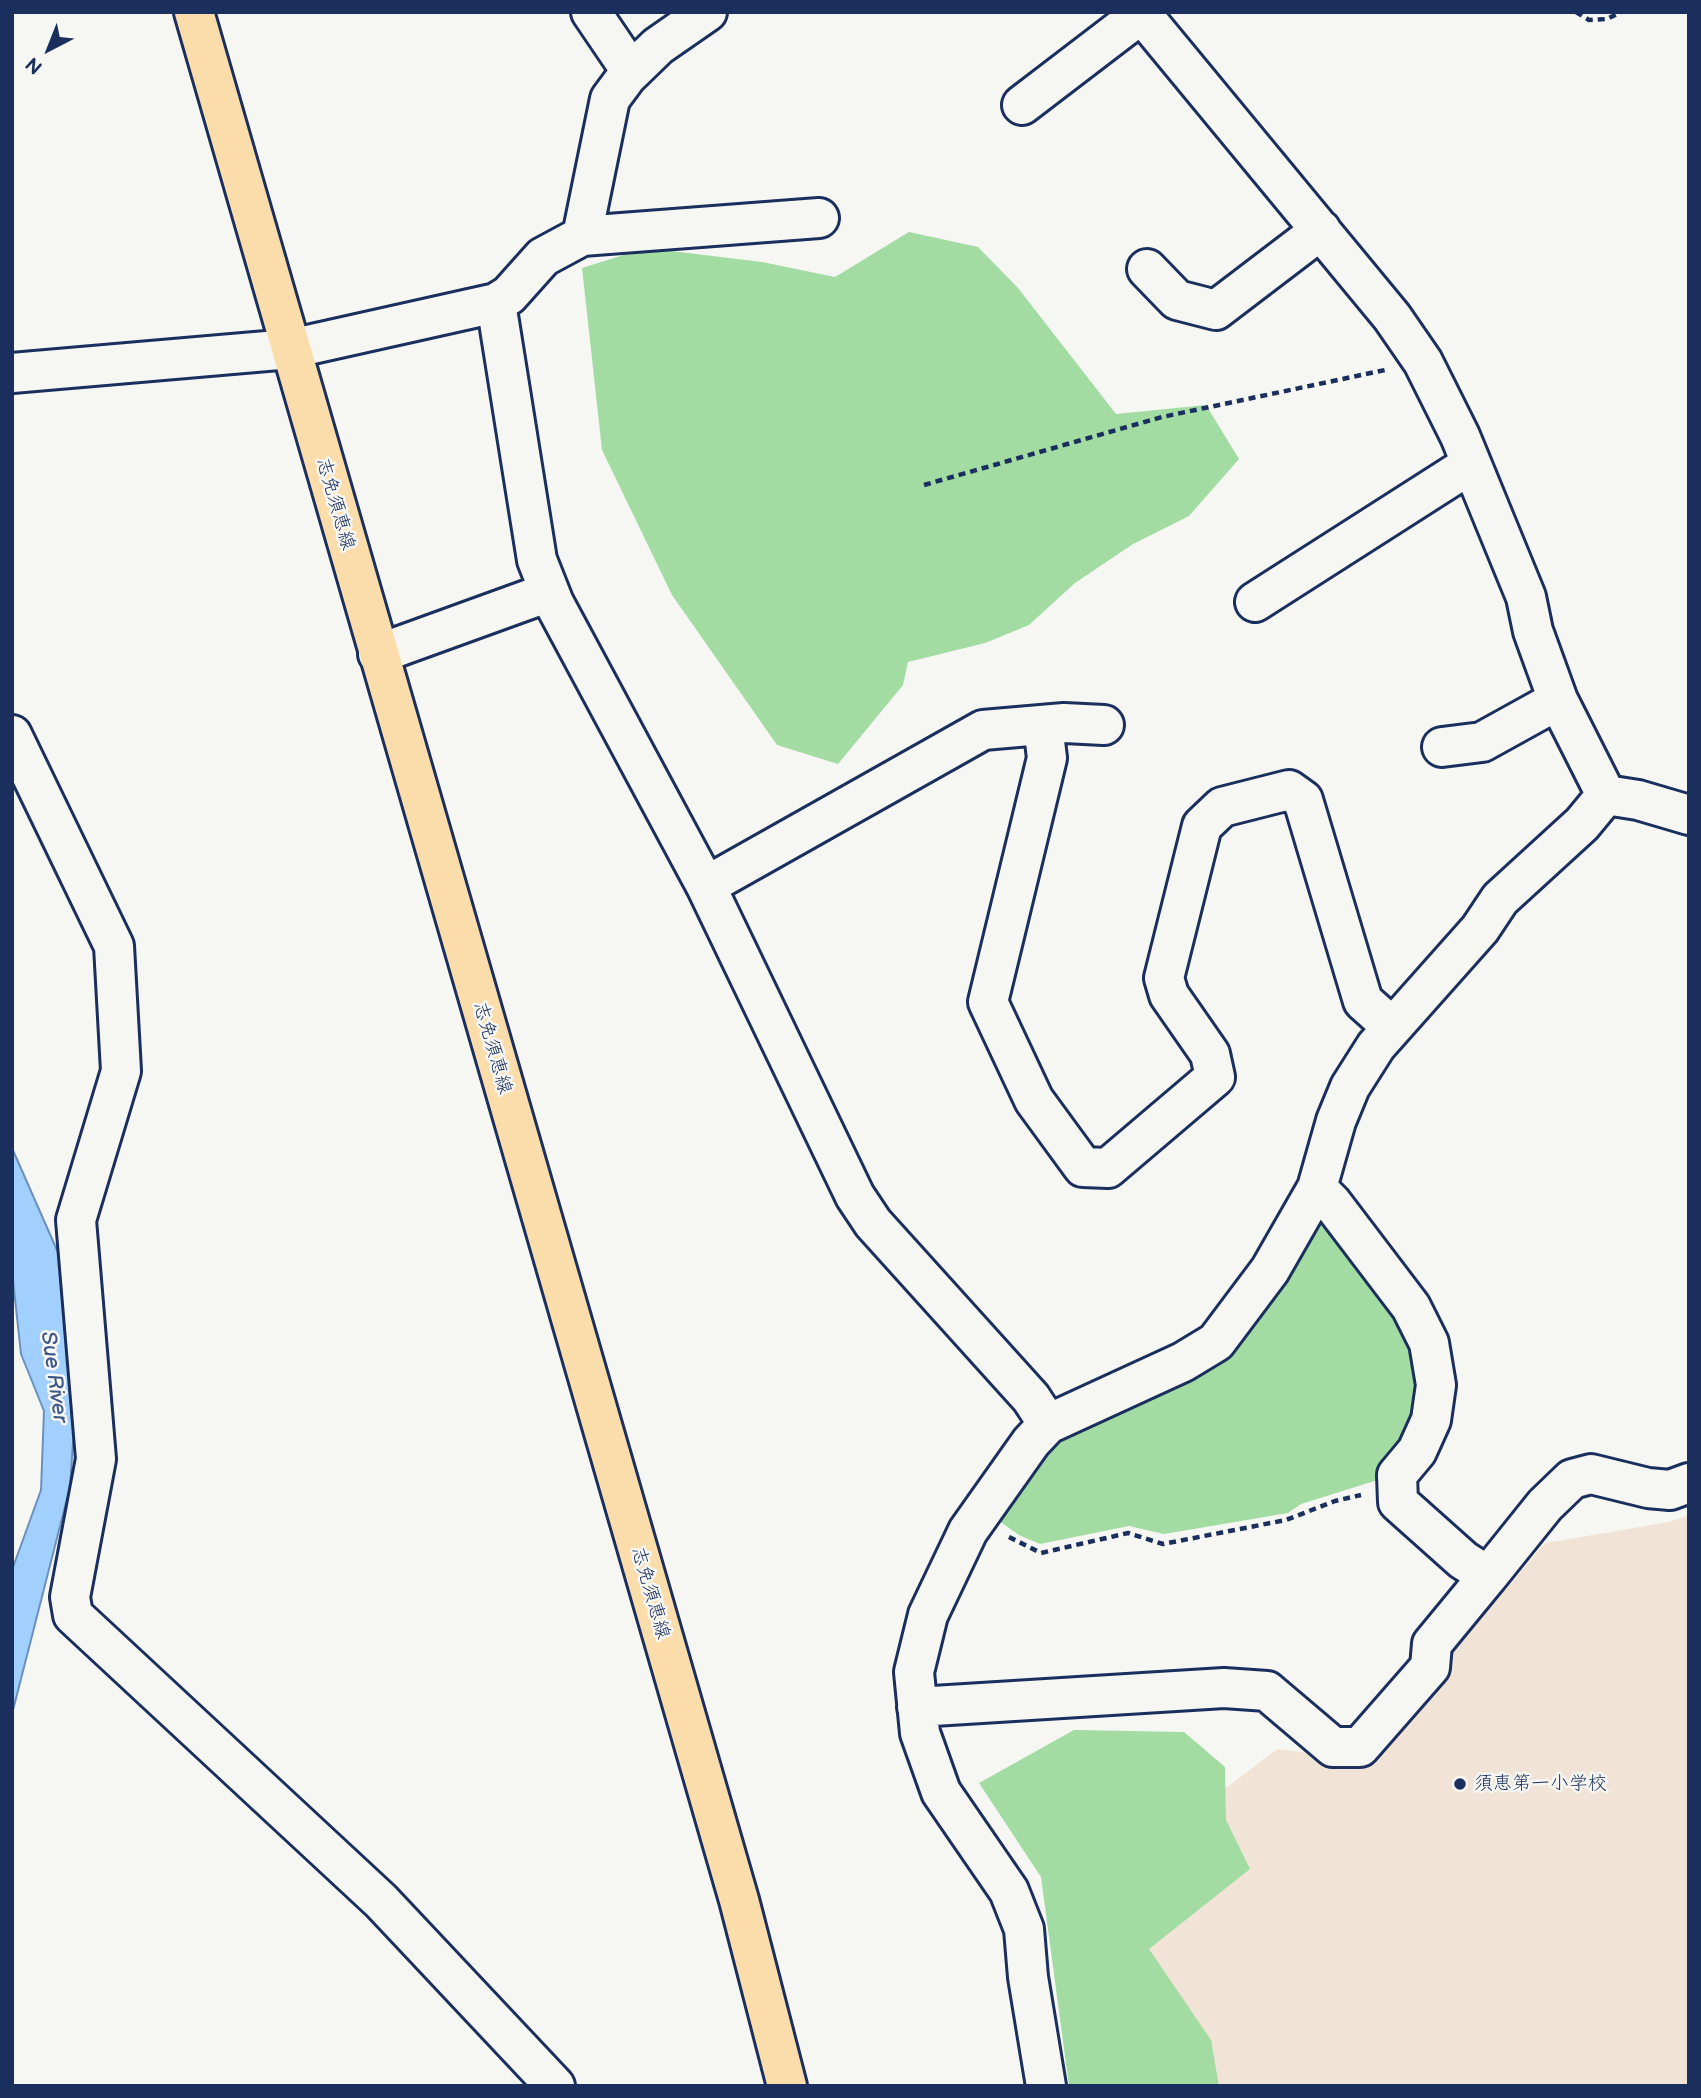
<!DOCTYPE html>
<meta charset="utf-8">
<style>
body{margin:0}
#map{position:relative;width:1701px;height:2098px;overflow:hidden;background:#f6f6f2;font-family:"Balsamiq Sans",sans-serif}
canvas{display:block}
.frame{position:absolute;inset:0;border:14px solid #1b2f5e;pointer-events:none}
.north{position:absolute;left:14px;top:14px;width:70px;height:70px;-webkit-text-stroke:5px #f6f6f2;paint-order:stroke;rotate:222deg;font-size:19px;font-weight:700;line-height:28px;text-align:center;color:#1b2f5e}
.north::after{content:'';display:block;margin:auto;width:24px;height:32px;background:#1b2f5e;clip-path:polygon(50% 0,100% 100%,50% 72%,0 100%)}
</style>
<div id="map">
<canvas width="1701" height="2098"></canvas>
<div class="frame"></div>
<div class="north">N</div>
</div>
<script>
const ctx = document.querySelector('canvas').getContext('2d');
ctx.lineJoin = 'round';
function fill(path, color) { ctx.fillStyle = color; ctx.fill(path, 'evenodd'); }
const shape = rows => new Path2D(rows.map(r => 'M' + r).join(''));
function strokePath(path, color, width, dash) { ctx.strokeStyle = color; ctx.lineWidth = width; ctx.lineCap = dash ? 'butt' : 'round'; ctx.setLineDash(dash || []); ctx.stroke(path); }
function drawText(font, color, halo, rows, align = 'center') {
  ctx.font = font + ' "Balsamiq Sans","Klee One",sans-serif'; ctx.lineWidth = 5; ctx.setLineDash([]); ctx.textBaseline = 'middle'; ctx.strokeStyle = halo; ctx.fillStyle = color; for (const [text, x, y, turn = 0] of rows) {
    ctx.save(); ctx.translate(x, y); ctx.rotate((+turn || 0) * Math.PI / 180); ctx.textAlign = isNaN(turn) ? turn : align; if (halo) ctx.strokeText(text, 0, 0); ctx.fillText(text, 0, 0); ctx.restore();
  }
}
const built = shape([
 [1689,1515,1689,2086,1185,2086,1141,1973,1200,1808,1277,1749,1362,1760,1545,1543,1669,1522]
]);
const green = shape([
 [909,232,978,247,1018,288,1116,414,1206,405,1239,459,1189,516,1133,544,1075,583,1029,625,985,643,908,662,903,685,838,764,777,745,672,595,602,450,582,268,646,248,762,262,835,277],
 [1331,1221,1410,1329,1423,1404,1384,1478,1301,1504,1288,1513,1164,1534,1129,1526,1040,1544,1019,1535,992,1516,1051,1444,1222,1361,1310,1227],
 [1074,1730,1184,1732,1225,1767,1226,1820,1250,1869,1149,1949,1211,2040,1219,2086,1069,2086,1041,1877,979,1783]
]);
const water = shape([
 [12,1148,60,1257,75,1412,70,1487,12,1714,12,1570,41,1490,44,1411,21,1354,12,1271,12,1148]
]);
const path = shape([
 [1576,12,1589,20,1607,19,1621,12],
 [924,485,1162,417,1385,370],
 [1009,1537,1041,1553,1128,1533,1163,1544,1286,1520,1335,1501,1361,1495]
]);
const minor = shape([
 [591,12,631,71],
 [1140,12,1392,317,1423,362,1460,436,1526,597,1533,631,1558,700,1606,795],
 [1022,105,1141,14],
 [582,236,819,218],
 [1147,269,1177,300,1216,310,1321,230],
 [496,303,537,560,554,603,706,886,855,1196,873,1223,1031,1398,1048,1424],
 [12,373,290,349,496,303,509,295,543,257,582,236,610,99,627,76,658,46,707,12],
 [1255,602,1471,464],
 [378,654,549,592],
 [1043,725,1047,758,988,1002,1034,1100,1083,1167,1108,1168,1215,1077,1210,1054,1169,995,1164,978,1202,826,1222,807,1289,790,1303,800,1363,1001,1392,1027],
 [12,735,114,946,121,1071,76,1220,96,1459,70,1597,73,1615,381,1901,555,2086],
 [1442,747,1482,742,1558,700],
 [1606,795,1638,800,1689,815],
 [706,886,983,730,1064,723,1104,725],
 [1317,1188,1332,1203,1411,1307,1429,1343,1436,1385,1431,1420,1417,1451,1397,1475,1398,1502,1463,1560,1488,1576,1545,1505,1572,1479,1591,1474,1648,1488,1670,1490,1689,1483],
 [917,1707,1224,1688,1267,1691,1333,1747,1360,1747,1430,1667,1432,1644,1488,1576],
 [1046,2086,1028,1977,1024,1929,1009,1891,941,1792,920,1733,914,1672,928,1615,968,1531,1031,1442,1048,1424,1183,1362,1216,1342,1270,1270,1317,1188,1336,1121,1350,1087,1376,1046,1480,929,1500,899,1582,824,1606,795]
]);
const major = shape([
 [194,12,739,1900,787,2086]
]);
const markers = [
 [1460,1784,7,"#1b2f5e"]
];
const streetNames = [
 ["志免須恵線",335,504,74],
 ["志免須恵線",492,1048,74],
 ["志免須恵線",650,1593,74]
];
const poiNames = [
 ["須恵第一小学校",1474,1784]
];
const waterNames = [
 ["Sue River",53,1377,82]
];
fill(built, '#f1e4d6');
fill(green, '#a2dca2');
fill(water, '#a2d0fe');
strokePath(water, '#6c90be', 2);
strokePath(minor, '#1b2f5e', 44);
strokePath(major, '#1b2f5e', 44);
strokePath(path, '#1b2f5e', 4.5, [7, 5]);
strokePath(minor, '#f6f6f2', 38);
strokePath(major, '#fbddab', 38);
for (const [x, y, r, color] of markers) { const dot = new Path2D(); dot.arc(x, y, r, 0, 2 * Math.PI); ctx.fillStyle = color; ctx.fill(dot); strokePath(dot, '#f6f6f2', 2.5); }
drawText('19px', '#1b2f5e', '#f6f6f2', streetNames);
drawText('19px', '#1b2f5e', '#f6f6f2', poiNames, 'left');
drawText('italic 21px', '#3d5786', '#f6f6f2', waterNames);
</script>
